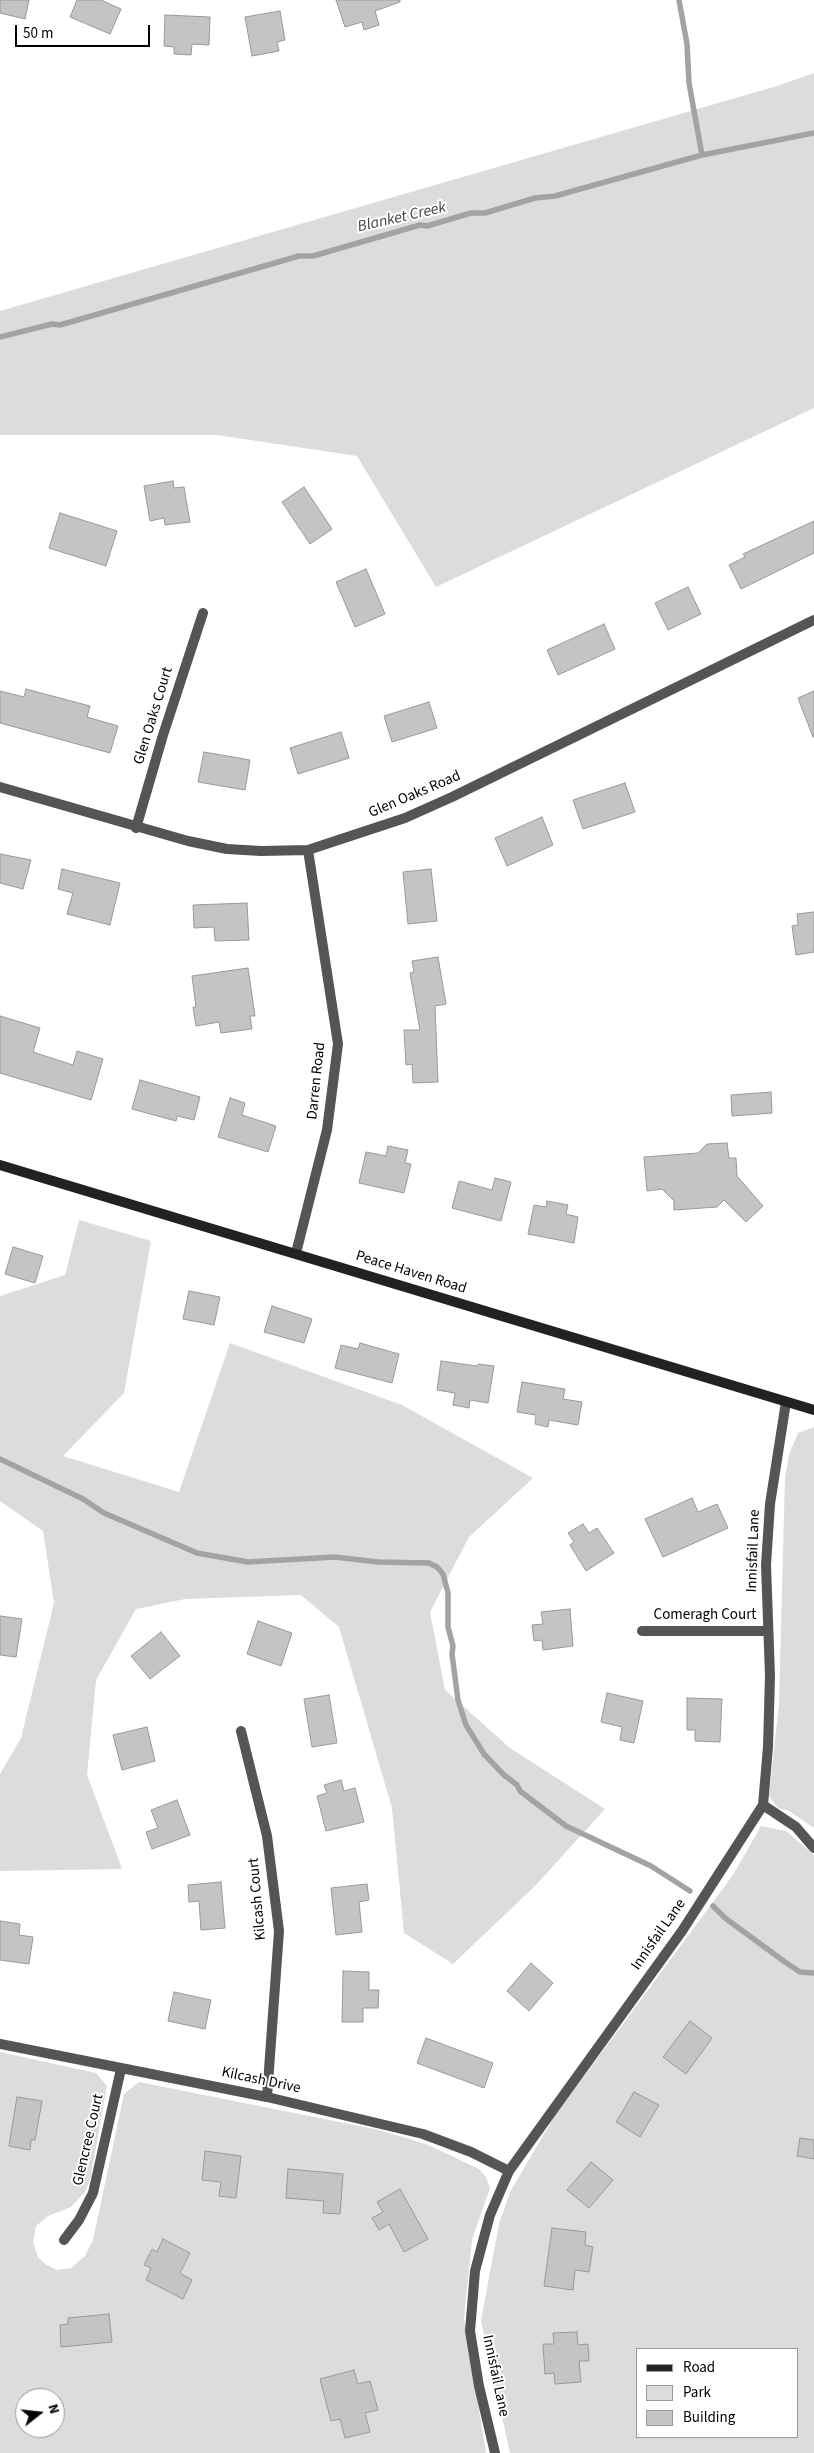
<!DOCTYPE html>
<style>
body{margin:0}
#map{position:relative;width:814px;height:2453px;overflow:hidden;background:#fff;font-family:"Source Sans 3",sans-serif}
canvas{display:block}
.legend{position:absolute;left:636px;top:2348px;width:162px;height:90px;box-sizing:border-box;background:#fff;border:1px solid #999;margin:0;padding:6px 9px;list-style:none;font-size:15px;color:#000}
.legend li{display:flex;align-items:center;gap:10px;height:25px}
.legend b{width:25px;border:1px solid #999}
.north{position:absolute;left:15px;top:2388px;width:50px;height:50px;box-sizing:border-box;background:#fff;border:1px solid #999;border-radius:50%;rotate:74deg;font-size:14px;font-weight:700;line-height:20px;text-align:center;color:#000}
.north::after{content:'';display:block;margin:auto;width:18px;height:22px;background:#000;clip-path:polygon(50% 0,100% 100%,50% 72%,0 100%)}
.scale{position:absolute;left:15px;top:25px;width:135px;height:22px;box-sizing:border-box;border:2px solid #000;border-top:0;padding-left:6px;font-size:15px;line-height:18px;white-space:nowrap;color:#000;-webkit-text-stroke:4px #fff;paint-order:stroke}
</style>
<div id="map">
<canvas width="814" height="2453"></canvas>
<ul class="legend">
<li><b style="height:6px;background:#222"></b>Road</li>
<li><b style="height:14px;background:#dcdcdc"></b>Park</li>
<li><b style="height:14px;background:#c4c4c4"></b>Building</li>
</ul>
<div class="north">N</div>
<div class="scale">50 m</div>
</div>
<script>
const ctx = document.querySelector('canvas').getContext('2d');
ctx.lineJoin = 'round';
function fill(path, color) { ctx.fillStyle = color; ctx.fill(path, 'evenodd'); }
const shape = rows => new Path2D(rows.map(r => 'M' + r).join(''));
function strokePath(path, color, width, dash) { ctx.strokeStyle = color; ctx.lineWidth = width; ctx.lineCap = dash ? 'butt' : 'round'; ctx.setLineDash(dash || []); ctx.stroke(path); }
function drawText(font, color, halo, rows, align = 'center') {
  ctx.font = font + ' "Source Sans 3",sans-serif'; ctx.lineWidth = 4; ctx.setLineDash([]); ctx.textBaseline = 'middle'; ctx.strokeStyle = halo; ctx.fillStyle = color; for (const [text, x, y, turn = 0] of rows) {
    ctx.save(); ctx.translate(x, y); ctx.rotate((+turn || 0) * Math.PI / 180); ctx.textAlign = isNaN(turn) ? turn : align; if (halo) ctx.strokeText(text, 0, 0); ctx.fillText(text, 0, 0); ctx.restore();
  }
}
const green = shape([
 [814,73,814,408,436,587,357,456,217,435,0,435,0,311,777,86],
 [79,1220,151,1241,124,1393,63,1456,179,1492,230,1343,402,1405,533,1478,469,1537,430,1612,445,1690,510,1748,605,1809,535,1886,453,1964,404,1933,392,1808,339,1627,301,1595,185,1599,136,1609,96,1680,87,1775,122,1869,0,1871,0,1774,21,1738,54,1603,43,1531,0,1501,0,1296,65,1275],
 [814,1427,814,1828,789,1811,778,1808,769,1796,779,1703,785,1478,789,1455,798,1433],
 [761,1826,786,1831,814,1855,814,2453,510,2453,481,2321,499,2224,510,2192,554,2117,733,1875],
 [638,2349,798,2349,798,2437,638,2437],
 [0,2052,96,2073,107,2086,90,2180,85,2192,71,2207,48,2216,36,2226,33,2242,38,2257,45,2264,57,2270,71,2268,85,2256,93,2240,124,2094,139,2082,379,2130,426,2144,479,2169,486,2177,490,2188,472,2240,464,2318,486,2453,0,2453],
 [25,2398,55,2398,55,2428,25,2428]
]);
const stream = shape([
 [679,0,687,44,689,83,702,155],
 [0,337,52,324,60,325,299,256,313,256,420,225,427,226,471,213,485,213,535,198,555,196,702,155,814,133],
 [0,1459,83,1499,104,1513,197,1553,248,1562,335,1557,378,1562,429,1563,437,1567,443,1574,448,1593,448,1627,453,1646,452,1654,458,1700,466,1725,484,1754,504,1775,517,1785,520,1791,566,1826,651,1866,690,1891],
 [713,1906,725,1918,785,1962,800,1972,814,1973]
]);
const building = shape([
 [0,0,29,0,25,19,0,13,0,0],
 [77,0,101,0,121,9,110,34,70,17,77,0],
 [336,0,400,0,400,2,375,11,379,25,364,30,362,22,345,27,336,0],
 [280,11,285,40,277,42,279,51,252,56,245,17,280,11],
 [165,15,210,17,209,45,192,44,191,55,174,54,174,47,164,46,165,15],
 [173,481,174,488,184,487,190,522,165,525,164,518,150,521,144,486,173,481],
 [304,487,332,529,310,544,282,502,304,487],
 [60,513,117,531,106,566,49,548,60,513],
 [814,521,814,553,741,589,729,565,745,557,743,554,814,521],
 [366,569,385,614,355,627,336,582,366,569],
 [688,587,701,614,668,630,655,603,688,587],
 [604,624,615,649,558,675,547,650,604,624],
 [26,689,90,706,87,717,118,726,110,753,0,723,0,691,24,697,26,689],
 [814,691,814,737,813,737,798,698,814,691],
 [429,702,437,728,392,742,384,716,429,702],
 [341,732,349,758,298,774,290,748,341,732],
 [204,752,250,760,245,790,198,782,204,752],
 [625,783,635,812,583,829,573,800,625,783],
 [542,817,553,845,507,866,495,838,542,817],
 [0,854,31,860,23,889,0,883,0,854],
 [62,869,120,883,110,925,67,914,73,893,58,889,62,869],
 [431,869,437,921,408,924,403,872,431,869],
 [247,903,249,940,215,941,214,927,194,928,193,905,247,903],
 [814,912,814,952,796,955,792,926,798,925,797,914,814,912],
 [438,957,446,1004,435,1006,438,1082,413,1083,412,1064,406,1065,404,1030,420,1030,410,973,414,972,412,961,438,957],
 [248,968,255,1016,250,1016,252,1029,221,1033,219,1022,196,1026,193,1007,196,1007,192,976,248,968],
 [0,1016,40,1028,33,1052,73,1065,77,1051,103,1059,91,1100,0,1073,0,1016],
 [140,1080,200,1097,194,1120,177,1116,176,1121,132,1109,140,1080],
 [771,1092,772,1113,732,1116,731,1095,771,1092],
 [230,1098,245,1103,242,1115,276,1126,268,1152,218,1137,230,1098],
 [727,1143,729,1158,736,1158,737,1176,763,1206,746,1222,724,1200,717,1207,674,1210,674,1201,662,1189,647,1191,644,1157,698,1153,707,1144,727,1143],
 [388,1146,408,1150,405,1163,411,1164,404,1193,359,1183,366,1152,386,1156,388,1146],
 [495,1178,511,1182,501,1221,452,1208,459,1181,492,1190,495,1178],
 [547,1201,568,1205,566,1214,578,1217,574,1243,528,1234,534,1205,546,1207,547,1201],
 [13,1247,43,1256,35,1283,5,1274,13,1247],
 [189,1291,220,1297,214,1325,183,1319,189,1291],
 [272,1306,312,1319,304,1343,264,1332,272,1306],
 [360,1343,399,1354,392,1383,335,1368,341,1345,358,1349,360,1343],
 [441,1361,477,1366,478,1364,494,1366,488,1403,470,1400,469,1408,453,1405,455,1393,437,1390,441,1361],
 [522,1382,565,1389,563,1399,582,1402,578,1425,549,1420,548,1427,535,1424,536,1415,517,1412,522,1382],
 [692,1498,698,1512,717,1504,728,1528,663,1557,645,1519,692,1498],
 [583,1524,589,1533,597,1528,614,1553,586,1571,570,1545,574,1542,568,1533,583,1524],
 [570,1609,573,1646,543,1650,542,1640,534,1641,532,1625,543,1624,541,1612,570,1609],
 [0,1616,22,1619,16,1657,0,1655,0,1616],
 [258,1621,292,1633,281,1666,247,1654,258,1621],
 [161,1632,180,1656,150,1679,131,1656,161,1632],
 [607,1693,643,1701,634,1743,620,1740,622,1727,601,1722,607,1693],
 [329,1695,337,1743,312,1747,304,1699,329,1695],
 [687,1698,722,1699,720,1742,695,1741,695,1730,687,1730,687,1698],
 [147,1727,155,1761,122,1770,113,1735,147,1727],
 [341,1780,344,1791,355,1788,364,1822,326,1831,317,1796,327,1793,324,1785,341,1780],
 [177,1800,190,1835,152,1849,146,1832,158,1828,151,1810,177,1800],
 [221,1882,225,1928,201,1930,199,1901,189,1902,188,1885,221,1882],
 [367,1884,369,1900,359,1902,362,1932,336,1935,331,1888,367,1884],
 [0,1921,20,1924,19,1935,33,1937,29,1964,0,1960,0,1921],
 [531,1963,553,1983,529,2011,507,1991,531,1963],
 [343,1971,369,1972,369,1990,379,1990,378,2008,363,2008,363,2022,342,2022,343,1971],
 [174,1992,211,2000,205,2029,168,2021,174,1992],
 [690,2021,712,2038,686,2074,663,2057,690,2021],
 [426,2038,493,2063,484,2088,417,2063,426,2038],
 [634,2092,659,2105,640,2137,616,2122,634,2092],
 [17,2097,42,2101,35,2140,31,2140,30,2150,9,2146,17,2097],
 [800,2138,814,2140,814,2159,797,2156,800,2138],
 [205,2151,241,2156,236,2198,219,2196,221,2182,202,2180,205,2151],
 [591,2162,613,2180,589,2208,567,2190,591,2162],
 [288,2169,343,2174,340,2214,323,2213,324,2201,286,2198,288,2169],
 [400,2189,428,2239,404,2252,389,2224,379,2230,372,2218,383,2212,377,2202,400,2189],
 [552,2228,586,2232,585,2245,593,2247,589,2272,575,2270,573,2290,544,2286,552,2228],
 [163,2239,190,2253,180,2273,192,2280,183,2299,146,2280,151,2268,144,2265,152,2249,157,2252,163,2239],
 [109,2314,112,2342,61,2347,60,2325,68,2324,68,2318,109,2314],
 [577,2332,578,2345,588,2344,589,2361,579,2361,581,2382,555,2384,554,2373,545,2374,543,2344,554,2344,553,2333,577,2332],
 [354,2370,358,2384,370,2381,378,2410,365,2413,370,2432,345,2438,340,2419,331,2421,320,2379,354,2370]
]);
const minor = shape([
 [0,787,188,841,227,849,261,851,308,850,405,818,452,797,814,620],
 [136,828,163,735,203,613],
 [296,1253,327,1130,338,1044,308,850],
 [642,1631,768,1631],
 [241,1731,267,1836,279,1931,267,2097],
 [763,1805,796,1827,814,1848],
 [0,2044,267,2097,423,2134,471,2152,509,2171],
 [64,2240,79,2220,93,2193,121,2069],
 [495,2453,479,2386,470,2331,475,2271,490,2215,509,2171,682,1931,763,1805,768,1747,770,1676,766,1565,770,1504,786,1402]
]);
const secondary = shape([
 [0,1165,814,1410]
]);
const streetNames = [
 ["Glen Oaks Court",154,716,-73],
 ["Glen Oaks Road",415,795,-23],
 ["Darren Road",317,1081,-84],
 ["Peace Haven Road",411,1273,17],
 ["Innisfail Lane",754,1551,-88],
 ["Comeragh Court",705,1616],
 ["Kilcash Court",258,1899,-95],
 ["Innisfail Lane",659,1935,-55],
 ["Kilcash Drive",261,2081,12],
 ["Glencree Court",89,2140,-77],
 ["Innisfail Lane",495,2376,78]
];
const waterNames = [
 ["Blanket Creek",402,218,-13]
];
fill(green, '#dcdcdc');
strokePath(stream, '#a3a3a3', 5.5);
fill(building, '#c4c4c4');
strokePath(building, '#999', 1);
strokePath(minor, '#555', 10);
strokePath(secondary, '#222', 10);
drawText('15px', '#000', '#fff', streetNames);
drawText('italic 16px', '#444', '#fff', waterNames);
</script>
